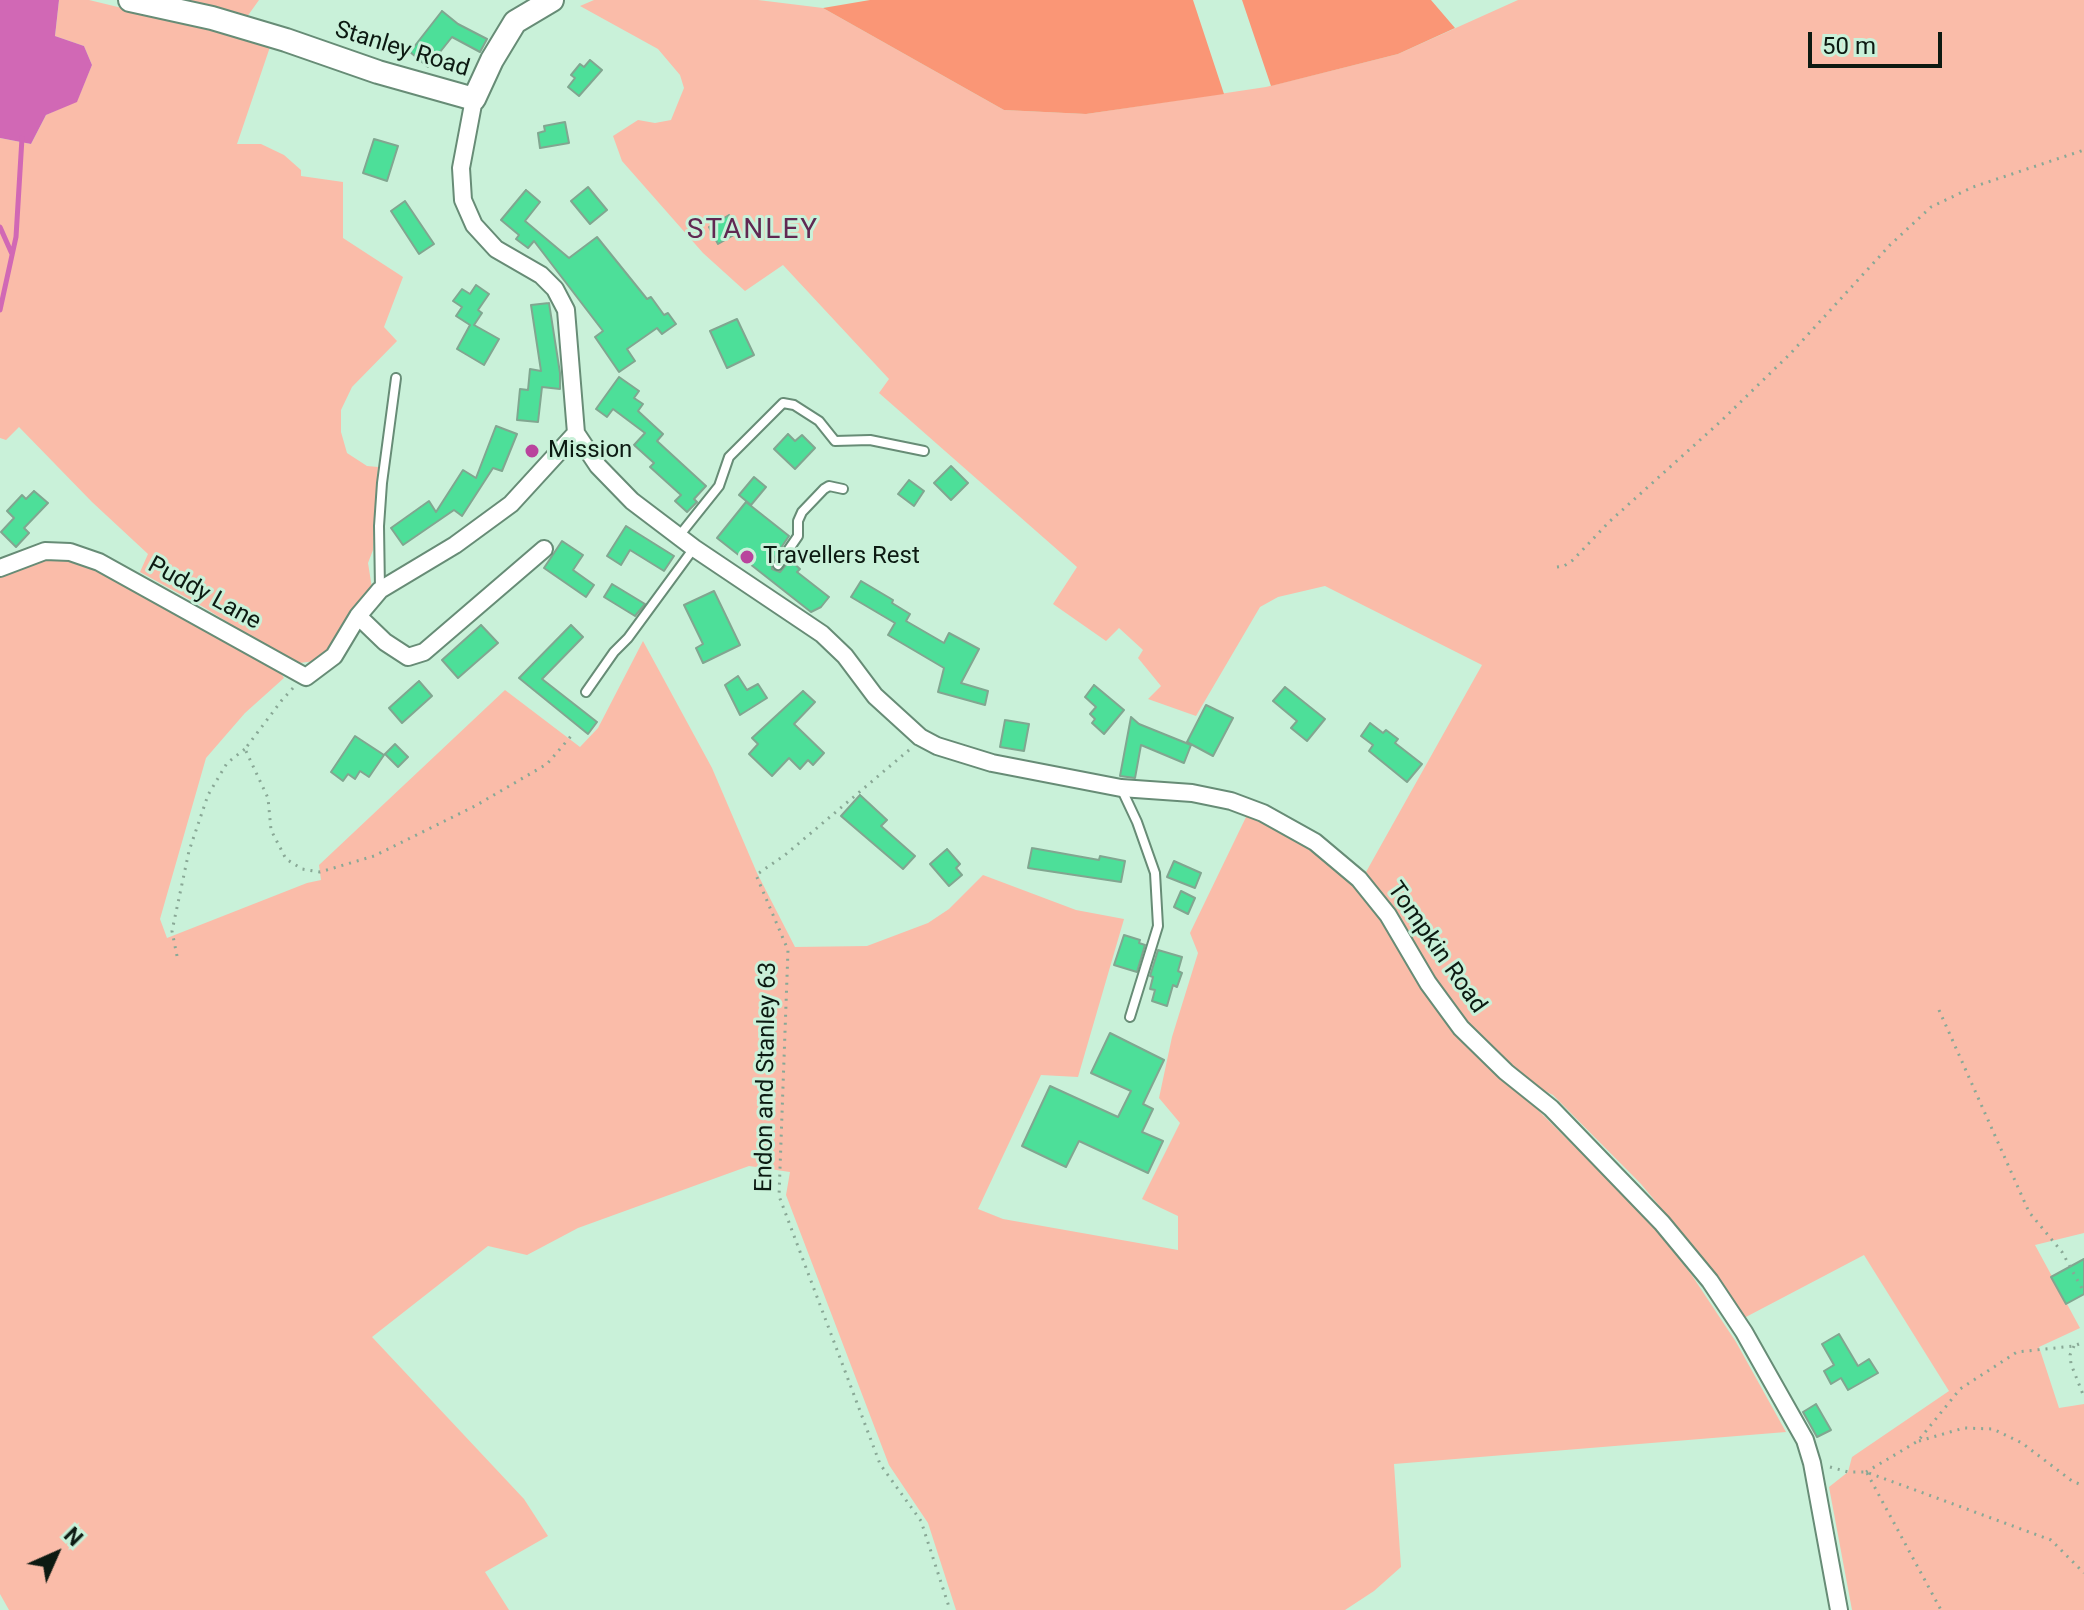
<!DOCTYPE html>
<style>
body{margin:0}
#map{position:relative;width:2084px;height:1610px;overflow:hidden;background:#c9f1d9;font-family:Roboto,sans-serif}
canvas{display:block}
.north{position:absolute;left:16px;top:1514px;width:80px;height:80px;-webkit-text-stroke:6px #c9f1d9;paint-order:stroke;rotate:45deg;font-size:22px;font-weight:700;line-height:32px;text-align:center;color:#0c1a12}
.north::after{content:'';display:block;margin:auto;width:28px;height:36px;background:#0c1a12;clip-path:polygon(50% 0,100% 100%,50% 72%,0 100%)}
.scale{position:absolute;left:1808px;top:32px;width:134px;height:36px;box-sizing:border-box;border:4px solid #0c1a12;border-top:0;padding-left:10px;font-size:24px;line-height:28px;white-space:nowrap;color:#0c1a12;-webkit-text-stroke:6px #c9f1d9;paint-order:stroke}
</style>
<div id="map">
<canvas width="2084" height="1610"></canvas>
<div class="north">N</div>
<div class="scale">50 m</div>
</div>
<script>
const ctx = document.querySelector('canvas').getContext('2d');
ctx.lineJoin = 'round';
function fill(path, color) { ctx.fillStyle = color; ctx.fill(path, 'evenodd'); }
const shape = rows => new Path2D(rows.map(r => 'M' + r).join(''));
function strokePath(path, color, width, dash) { ctx.strokeStyle = color; ctx.lineWidth = width; ctx.lineCap = dash ? 'butt' : 'round'; ctx.setLineDash(dash || []); ctx.stroke(path); }
function drawText(font, color, halo, rows, align = 'center') {
  ctx.font = font + ' Roboto,sans-serif'; ctx.lineWidth = 6; ctx.setLineDash([]); ctx.textBaseline = 'middle'; ctx.strokeStyle = halo; ctx.fillStyle = color; for (const [text, x, y, turn = 0] of rows) {
    ctx.save(); ctx.translate(x, y); ctx.rotate((+turn || 0) * Math.PI / 180); ctx.textAlign = isNaN(turn) ? turn : align; if (halo) ctx.strokeText(text, 0, 0); ctx.fillText(text, 0, 0); ctx.restore();
  }
}
const green = shape([
 [59,0,89,0,271,44,237,144,261,144,284,155,301,170,301,176,343,182,343,238,403,277,384,327,397,341,352,387,341,410,341,432,347,453,367,466,378,467,373,550,368,563,372,588,326,653,315,661,299,663,273,651,205,608,140,572,148,554,92,502,19,427,6,440,0,438,0,138,31,144,46,115,77,101,92,65,84,46,55,36],
 [165,0,259,0,244,21],
 [594,0,758,0,823,8,1004,110,1086,114,1266,87,1398,54,1518,0,2084,0,2084,1233,2035,1245,2080,1328,2039,1347,2059,1408,2084,1404,2084,1610,1852,1610,1829,1487,1848,1472,1852,1457,1949,1391,1864,1255,1744,1318,1692,1245,1641,1184,1553,1095,1535,1086,1467,1022,1429,972,1392,907,1366,872,1482,665,1325,586,1278,597,1260,607,1196,716,1148,699,1161,686,1138,658,1143,650,1119,628,1106,641,1053,604,1077,567,879,393,889,379,783,265,745,291,703,253,622,161,613,136,638,120,655,123,671,120,684,88,680,75,658,49,580,6],
 [48,556,75,560,106,570,276,666,284,678,245,713,206,758,160,919,167,938,307,883,321,880,319,865,505,690,580,747,598,728,643,641,712,768,757,873,795,947,867,946,928,923,949,909,983,875,1076,910,1124,919,1078,1077,1041,1075,978,1209,1003,1219,1178,1250,1178,1216,1142,1199,1180,1123,1159,1098,1172,1037,1198,953,1190,933,1247,815,1303,841,1342,873,1386,923,1423,989,1461,1041,1527,1099,1647,1219,1691,1274,1736,1342,1786,1432,1394,1464,1401,1567,1374,1591,1345,1610,956,1610,928,1523,889,1465,786,1195,790,1172,749,1166,578,1228,527,1255,488,1246,372,1337,524,1499,548,1536,485,1572,509,1610,9,1610,0,1594,0,574]
]);
const forest = shape([
 [870,0,1193,0,1224,94,1086,114,1004,110,823,8],
 [1242,0,1431,0,1455,28,1398,54,1271,86]
]);
const water = shape([
 [0,0,59,0,55,36,84,46,92,65,77,102,46,115,31,144,0,138]
]);
const stream = shape([
 [0,227,12,254],
 [0,310,16,237,22,138]
]);
const building = shape([
 [442,11,458,24,487,39,480,52,452,37,428,67,410,52,442,11],
 [590,60,602,70,579,96,568,87,575,78,571,75,580,64,584,67,590,60],
 [565,122,569,143,540,148,538,133,545,131,544,126,565,122],
 [374,139,398,146,387,181,363,173,374,139],
 [588,187,607,210,590,224,571,201,588,187],
 [526,190,540,202,525,221,569,258,597,237,647,299,651,297,664,315,668,313,676,324,662,334,657,328,627,349,635,361,619,372,595,337,603,331,534,241,528,248,516,239,519,235,501,220,526,190],
 [405,201,434,244,419,254,391,211,405,201],
 [729,215,739,232,718,244,709,227,729,215],
 [476,285,489,294,478,310,482,313,474,325,499,339,484,365,457,349,470,325,456,316,462,307,453,301,462,289,470,294,476,285],
 [549,303,560,373,560,389,542,387,538,422,517,420,520,389,528,390,530,369,541,371,531,305,549,303],
 [737,319,754,355,727,368,710,331,737,319],
 [619,377,639,391,634,398,643,404,638,411,663,434,657,441,706,486,694,499,697,502,687,512,675,501,681,495,650,467,654,463,634,445,645,433,613,409,607,417,596,409,619,377],
 [496,426,517,434,502,471,493,468,462,516,454,510,403,545,391,528,429,501,436,512,463,470,476,478,496,426],
 [788,434,795,441,802,435,815,448,795,469,774,449,788,434],
 [951,466,968,483,951,500,934,483,951,466],
 [754,477,766,487,751,505,739,495,754,477],
 [909,480,924,491,914,506,898,494,909,480],
 [34,491,48,503,24,528,29,533,16,547,1,532,14,518,7,511,22,495,26,499,34,491],
 [746,502,789,536,772,561,772,569,780,572,790,560,800,569,797,572,829,597,821,607,811,612,717,538,746,502],
 [626,526,674,556,664,571,630,550,621,565,607,556,626,526],
 [562,541,583,555,573,570,594,585,586,597,544,568,562,541],
 [861,581,893,600,892,603,910,614,906,621,944,643,949,633,979,649,961,683,988,691,985,705,938,692,944,668,888,635,895,623,851,597,861,581],
 [612,584,645,604,635,616,604,597,612,584],
 [714,591,740,645,703,663,696,648,703,644,684,605,714,591],
 [481,625,498,643,458,678,442,660,481,625],
 [571,625,583,637,542,679,597,722,588,734,519,678,571,625],
 [738,676,747,690,758,684,767,698,740,715,725,685,738,676],
 [419,681,432,696,402,723,389,708,419,681],
 [1094,685,1124,710,1104,734,1092,723,1095,719,1090,714,1096,707,1085,697,1094,685],
 [1285,687,1325,719,1307,741,1291,728,1297,721,1273,701,1285,687],
 [803,691,815,702,794,724,824,753,813,765,808,760,800,769,789,758,772,776,749,754,758,744,752,738,803,691],
 [1206,705,1233,718,1213,756,1187,742,1206,705],
 [1131,717,1139,724,1191,745,1184,763,1141,745,1135,778,1120,776,1131,717],
 [1005,720,1029,724,1024,751,1000,747,1005,720],
 [1370,723,1383,733,1386,730,1398,739,1395,743,1422,764,1407,782,1369,751,1373,745,1361,736,1370,723],
 [355,736,384,755,369,777,360,771,355,779,348,774,343,781,331,772,355,736],
 [395,744,408,757,398,767,385,754,395,744],
 [860,795,887,820,881,826,915,856,903,869,841,816,860,795],
 [1032,848,1099,860,1100,856,1125,861,1121,882,1028,868,1032,848],
 [947,849,960,864,956,868,962,875,949,886,930,864,947,849],
 [1174,861,1201,873,1195,888,1167,877,1174,861],
 [1181,891,1195,898,1188,914,1174,907,1181,891],
 [1124,935,1140,940,1139,943,1145,945,1137,972,1114,965,1124,935],
 [1158,950,1182,957,1178,971,1182,973,1177,987,1173,985,1167,1006,1152,1001,1155,990,1150,989,1153,977,1150,976,1158,950],
 [1110,1033,1164,1060,1143,1104,1153,1109,1142,1132,1163,1141,1148,1173,1079,1141,1066,1167,1022,1146,1050,1086,1118,1117,1131,1091,1091,1073,1110,1033],
 [2084,1259,2084,1294,2066,1304,2051,1277,2084,1259],
 [1839,1334,1858,1366,1869,1359,1878,1373,1848,1390,1841,1378,1831,1384,1824,1371,1834,1365,1822,1344,1839,1334],
 [1816,1404,1831,1430,1817,1437,1803,1412,1816,1404]
]);
const path = shape([
 [1557,567,1564,566,1573,560,1609,522,1720,422,1791,353,1890,245,1931,207,1973,187,2084,150],
 [293,688,282,700,245,749,268,798,271,830,286,859,302,869,320,872,374,856,475,806,547,764,572,735],
 [909,750,785,855,756,875,788,950,779,1196,880,1464,921,1521,950,1610],
 [177,956,172,931,189,851,208,795,227,763,245,749],
 [1939,1010,2029,1212,2062,1252,2084,1292],
 [2074,1346,2070,1355,2071,1364,2084,1397],
 [1919,1441,1964,1428,1993,1429,2022,1443,2072,1481,2084,1486],
 [1830,1467,1848,1472,1866,1472,2051,1540,2084,1573],
 [1866,1472,1918,1441,1960,1389,2017,1352,2074,1346,2084,1342],
 [1867,1473,1941,1610]
]);
const lane = shape([
 [679,536,719,486,729,457,783,403,794,405,819,421,835,441,870,440,924,451],
 [778,565,798,536,798,521,802,512,824,489,829,486,843,489],
 [380,589,379,526,382,483,396,378],
 [586,692,614,652,628,638,694,548],
 [1121,788,1137,822,1155,873,1158,926,1130,1017]
]);
const street = shape([
 [474,99,461,168,463,200,474,225,496,249,541,275,555,289,566,310,576,433],
 [576,433,598,466,632,501,694,548,822,634,845,656,875,696,920,737,937,746,992,763,1121,788,1192,793,1231,801,1263,813,1315,842,1359,879,1388,915,1428,983,1461,1028,1506,1072,1551,1108,1662,1223,1710,1281,1744,1332,1805,1440,1812,1463,1839,1610],
 [0,568,45,551,70,552,99,562,306,677,334,656,358,616,380,590,455,545,511,504,576,433],
 [358,616,385,642,408,657,424,652,544,549]
]);
const secondary = shape([
 [130,0,212,18,286,40,378,72,474,99,492,60,515,22,552,0]
]);
const markers = [
 [532,451,8,"#b9449d"],
 [747,557,8,"#b9449d"]
];
const streetNames = [
 ["Stanley Road",402,50,17],
 ["Puddy Lane",204,594,29],
 ["Tompkin Road",1436,948,55],
 ["Endon and Stanley 63",767,1077,-89]
];
const poiNames = [
 ["Mission",548,451],
 ["Travellers Rest",763,557]
];
const quarterNames = [
 ["STANLEY",753,231]
];
fill(green, '#fabca9');
fill(forest, '#fa9676');
fill(water, '#d168b5');
strokePath(stream, '#d168b5', 5);
fill(building, '#4ddf99');
strokePath(building, '#81a690', 2);
strokePath(lane, '#678c76', 12);
strokePath(street, '#678c76', 20);
strokePath(secondary, '#678c76', 26);
strokePath(path, '#89a896', 3, [2, 6]);
strokePath(lane, '#fff', 8);
strokePath(street, '#fff', 16);
strokePath(secondary, '#fff', 22);
for (const [x, y, r, color] of markers) { const dot = new Path2D(); dot.arc(x, y, r, 0, 2 * Math.PI); ctx.fillStyle = color; ctx.fill(dot); strokePath(dot, '#c9f1d9', 3); }
drawText('24px', '#0c1a12', '#c9f1d9', streetNames);
drawText('24px', '#0c1a12', '#c9f1d9', poiNames, 'left');
ctx.letterSpacing = '2px';
drawText('28px', '#602852', '#c9f1d9', quarterNames);
ctx.letterSpacing = '0px';
</script>
